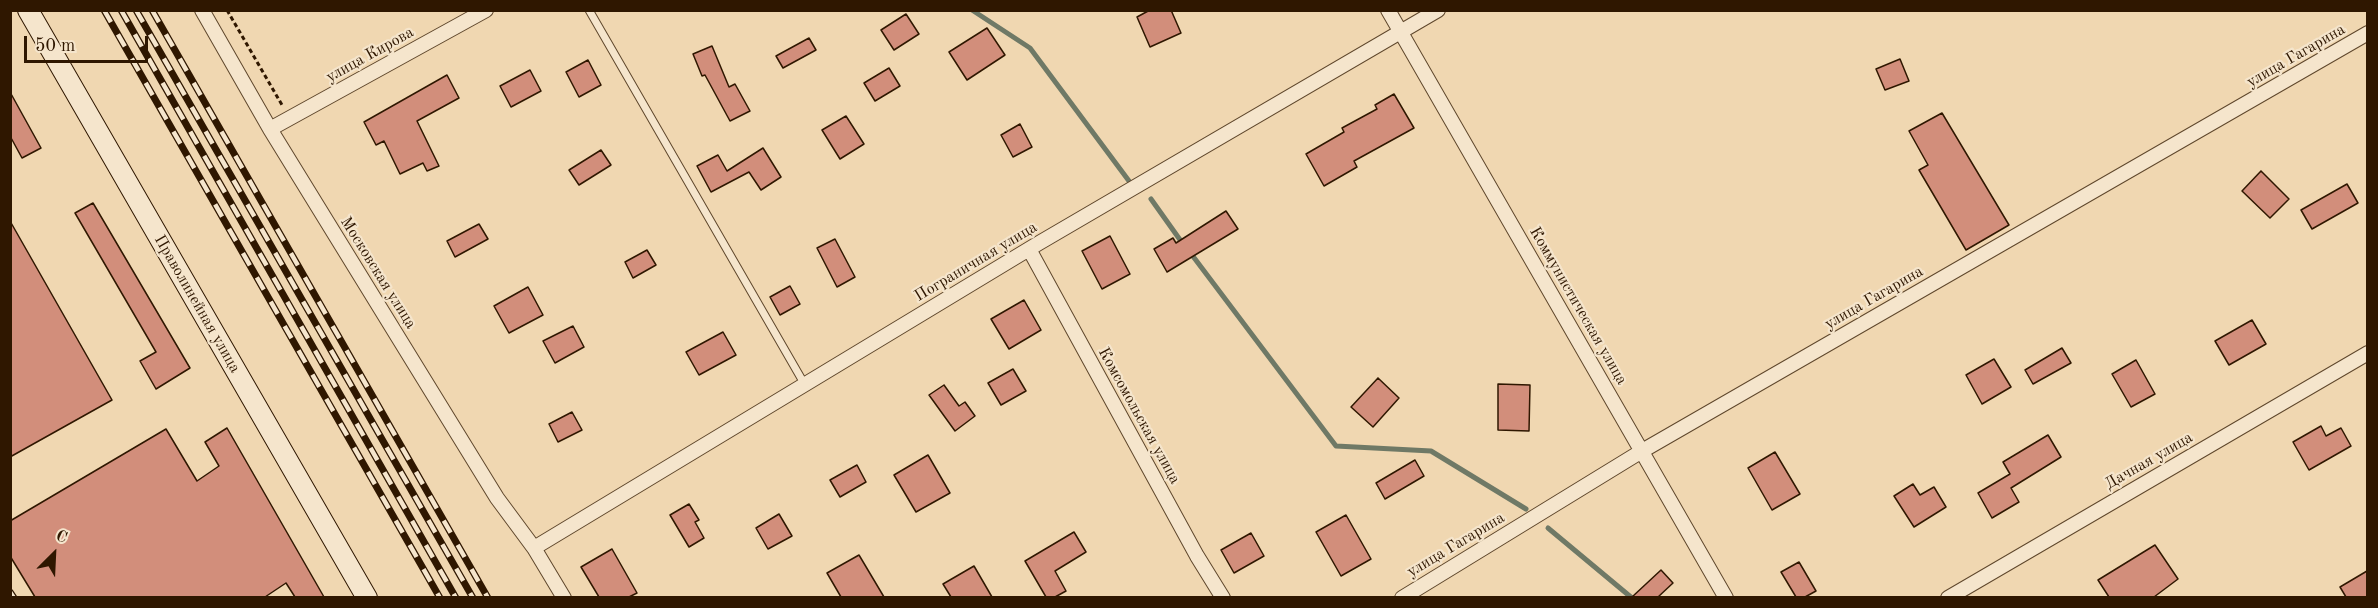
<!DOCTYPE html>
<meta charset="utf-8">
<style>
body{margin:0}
#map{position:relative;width:2378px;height:608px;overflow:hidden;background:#f0d7b1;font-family:"Old Standard TT",serif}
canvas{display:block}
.frame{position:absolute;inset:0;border:12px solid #2f1700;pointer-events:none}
.north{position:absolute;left:24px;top:524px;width:60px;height:60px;-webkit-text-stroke:4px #f5e5cc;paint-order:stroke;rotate:24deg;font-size:16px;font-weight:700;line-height:24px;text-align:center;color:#2f1700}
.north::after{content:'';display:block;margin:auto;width:21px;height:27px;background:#2f1700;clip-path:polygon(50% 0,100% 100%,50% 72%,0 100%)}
.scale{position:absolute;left:24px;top:36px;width:124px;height:27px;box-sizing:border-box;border:3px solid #2f1700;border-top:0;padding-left:8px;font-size:18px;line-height:21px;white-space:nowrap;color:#2f1700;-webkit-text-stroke:4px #f5e5cc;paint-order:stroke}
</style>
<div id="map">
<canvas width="2378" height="608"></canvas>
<div class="frame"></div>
<div class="north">С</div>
<div class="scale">50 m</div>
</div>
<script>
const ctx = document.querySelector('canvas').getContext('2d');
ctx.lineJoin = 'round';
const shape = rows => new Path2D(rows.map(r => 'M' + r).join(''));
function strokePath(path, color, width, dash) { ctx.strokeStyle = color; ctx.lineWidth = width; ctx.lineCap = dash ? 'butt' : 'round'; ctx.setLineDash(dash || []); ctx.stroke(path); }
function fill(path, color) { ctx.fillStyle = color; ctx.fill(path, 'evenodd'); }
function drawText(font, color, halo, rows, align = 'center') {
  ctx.font = font + ' "Old Standard TT",serif'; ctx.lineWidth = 4.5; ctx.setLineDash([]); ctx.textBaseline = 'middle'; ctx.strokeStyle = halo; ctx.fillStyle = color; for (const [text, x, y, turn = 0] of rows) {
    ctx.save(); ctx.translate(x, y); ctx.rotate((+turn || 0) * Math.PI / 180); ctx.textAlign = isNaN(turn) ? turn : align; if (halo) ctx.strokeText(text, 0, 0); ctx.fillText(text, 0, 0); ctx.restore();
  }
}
const stream = shape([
 [972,10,1030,48,1129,181],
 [1151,199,1183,244],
 [1189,251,1336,446,1431,451,1526,509],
 [1548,528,1632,598]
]);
const building = shape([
 [1150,10,1171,10,1181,33,1150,47,1137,17,1150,10],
 [906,14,919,34,894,50,881,30,906,14],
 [987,28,1005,55,967,80,949,52,987,28],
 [809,38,816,50,783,68,776,56,809,38],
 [712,46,729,87,735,84,750,111,730,121,705,75,702,76,693,54,712,46],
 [1900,59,1909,81,1885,90,1876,69,1900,59],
 [588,60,601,85,579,97,566,72,588,60],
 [889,68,900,86,875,101,864,83,889,68],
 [530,70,541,91,511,107,500,86,530,70],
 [447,75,459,98,417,121,439,166,427,171,423,163,400,174,384,141,376,145,364,122,447,75],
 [10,92,41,148,22,158,10,136,10,92],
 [1394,94,1414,128,1354,161,1357,167,1324,186,1306,154,1344,132,1342,128,1377,109,1375,105,1394,94],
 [1942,113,2009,225,1966,250,1919,170,1928,165,1909,131,1942,113],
 [846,116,864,144,840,159,822,130,846,116],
 [1020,124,1032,147,1013,157,1001,135,1020,124],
 [763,148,781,177,761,190,749,172,711,192,697,166,718,155,727,171,763,148],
 [601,150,611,165,579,185,569,170,601,150],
 [2261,171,2289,199,2270,218,2242,191,2261,171],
 [2347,184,2358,203,2312,229,2301,210,2347,184],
 [93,203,190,368,156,389,140,361,156,352,75,213,93,203],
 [1226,211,1238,229,1167,272,1154,249,1173,238,1176,243,1226,211],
 [10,221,112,400,10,457,10,221],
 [479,224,488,239,455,257,447,241,479,224],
 [1110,236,1130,274,1102,289,1082,251,1110,236],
 [835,239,855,277,837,287,817,248,835,239],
 [647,250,656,265,633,278,625,262,647,250],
 [790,286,800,304,780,315,770,297,790,286],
 [528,287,543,315,509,333,494,306,528,287],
 [1024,300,1041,330,1009,349,991,319,1024,300],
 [2252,320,2266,344,2229,365,2215,341,2252,320],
 [573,326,584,347,555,363,543,341,573,326],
 [723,332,736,355,699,375,686,352,723,332],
 [2062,348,2071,363,2033,384,2025,370,2062,348],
 [1994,359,2011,387,1982,404,1966,375,1994,359],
 [2136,360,2155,394,2131,407,2112,374,2136,360],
 [1013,369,1026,391,1001,405,988,383,1013,369],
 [1378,378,1399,398,1373,427,1351,407,1378,378],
 [1498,384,1530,385,1529,431,1498,430,1498,384],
 [944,385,959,406,965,402,975,416,955,431,929,395,944,385],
 [572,412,582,430,558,442,549,424,572,412],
 [2321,426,2326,436,2341,428,2351,446,2309,470,2293,442,2321,426],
 [227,428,324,597,295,597,286,583,265,597,35,597,10,556,10,521,166,429,197,481,219,466,205,442,227,428],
 [2048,435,2061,457,2011,488,2019,502,1992,518,1978,493,2010,474,2003,462,2048,435],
 [1775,452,1800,494,1772,510,1748,468,1775,452],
 [928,455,950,493,916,512,894,475,928,455],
 [1415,460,1424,476,1385,499,1376,483,1415,460],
 [857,465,866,482,840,497,830,480,857,465],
 [1913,484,1920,495,1934,487,1946,507,1914,527,1894,496,1913,484],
 [689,504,699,520,695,522,704,538,689,547,670,515,689,504],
 [779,514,792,536,768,549,756,528,779,514],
 [1346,515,1371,559,1341,576,1316,532,1346,515],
 [1074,532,1086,552,1055,571,1066,591,1055,597,1046,597,1025,561,1074,532],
 [1251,533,1264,556,1234,573,1221,550,1251,533],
 [2155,545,2178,579,2154,597,2109,597,2098,580,2155,545],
 [612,549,637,593,629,597,599,597,581,567,612,549],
 [859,555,884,597,841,597,827,573,859,555],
 [1799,562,1816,591,1805,597,1796,597,1781,572,1799,562],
 [974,566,992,597,951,597,943,584,974,566],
 [1661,570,1673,583,1658,597,1632,597,1661,570],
 [2367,571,2367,597,2346,597,2340,587,2367,571]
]);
const path = shape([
 [227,10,282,105]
]);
const service = shape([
 [589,10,805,385]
]);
const minor = shape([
 [202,10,270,129,497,498,534,548,564,598],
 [1388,10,1726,598],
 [270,129,486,10],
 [1029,249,1197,556,1223,598],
 [534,548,1039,243,1438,10],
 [1402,598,1642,451,2368,33],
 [1948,598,2368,353]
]);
const secondary = shape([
 [28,10,367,598]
]);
const rail = shape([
 [104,10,440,598],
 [121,10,456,598],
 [136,10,473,598],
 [152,10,488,598],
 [10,592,14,598]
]);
const streetNames = [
 ["улица Кирова",370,55,-29],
 ["улица Гагарина",2296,56,-30],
 ["Пограничная улица",976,262,-31],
 ["Московская улица",378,273,58],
 ["улица Гагарина",1874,298,-30],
 ["Праволинейная улица",197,304,60],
 ["Коммунистическая улица",1578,306,60],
 ["Комсомольская улица",1139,416,61],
 ["Дачная улица",2149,461,-30],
 ["улица Гагарина",1456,545,-31]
];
strokePath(stream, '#6f7966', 5);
fill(building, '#d28e7b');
strokePath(building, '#2f1700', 1.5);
strokePath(service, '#5f472c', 9);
strokePath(minor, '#5f472c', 16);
strokePath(secondary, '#2f1700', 22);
strokePath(path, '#2f1700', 3, [4.5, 3]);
strokePath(service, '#f5e5cc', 7);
strokePath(minor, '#f5e5cc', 14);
strokePath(secondary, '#f5e5cc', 20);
strokePath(rail, '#2f1700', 7);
strokePath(rail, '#f5e5cc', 4.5, [14]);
drawText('16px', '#2f1700', '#f5e5cc', streetNames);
</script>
